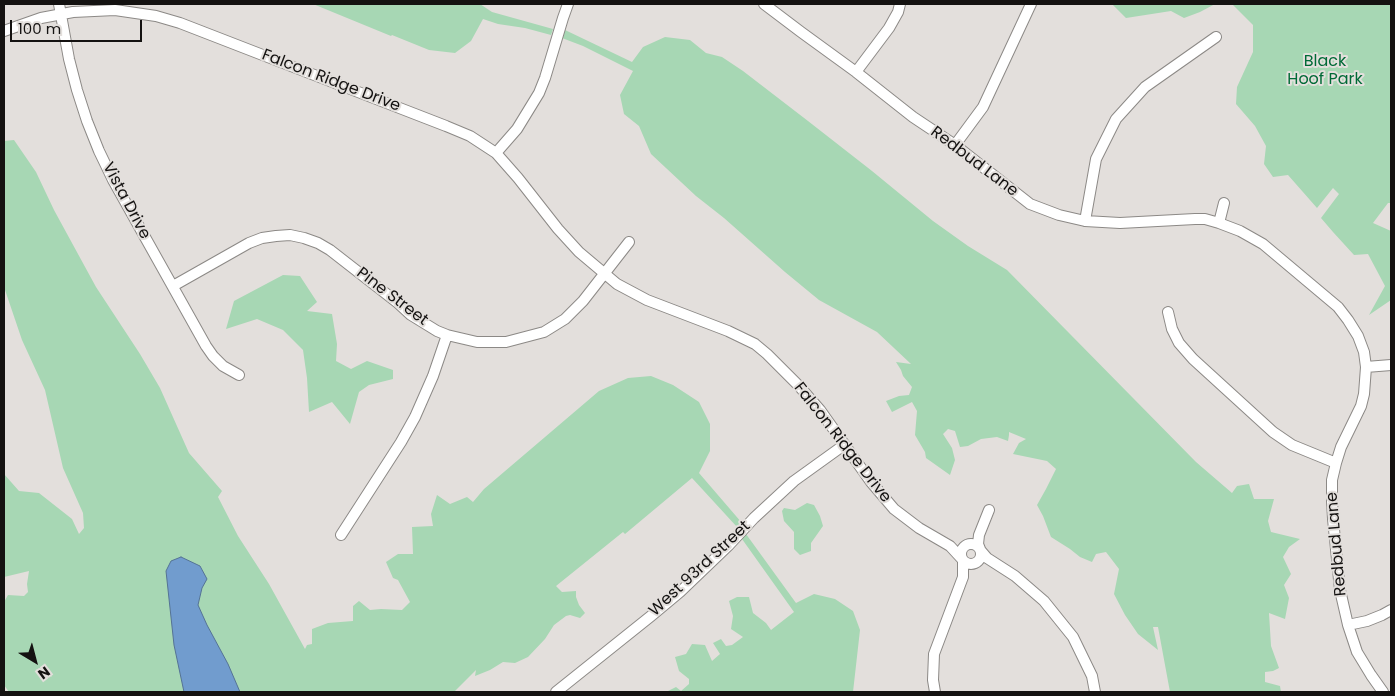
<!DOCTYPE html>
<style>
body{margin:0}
#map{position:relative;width:1395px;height:696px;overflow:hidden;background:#e3dfdc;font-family:Poppins,sans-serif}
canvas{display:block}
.frame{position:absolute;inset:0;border:5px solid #141211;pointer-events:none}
.north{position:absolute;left:10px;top:636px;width:50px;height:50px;-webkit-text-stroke:4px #e3dfdc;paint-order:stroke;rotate:143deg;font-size:14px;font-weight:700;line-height:20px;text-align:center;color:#141211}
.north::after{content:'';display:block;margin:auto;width:18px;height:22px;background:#141211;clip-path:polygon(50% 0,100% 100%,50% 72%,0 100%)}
.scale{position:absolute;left:10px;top:20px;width:132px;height:22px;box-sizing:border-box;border:2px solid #141211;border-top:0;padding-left:6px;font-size:15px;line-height:18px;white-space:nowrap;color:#141211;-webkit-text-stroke:4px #e3dfdc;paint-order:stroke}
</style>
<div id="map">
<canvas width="1395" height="696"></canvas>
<div class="frame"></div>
<div class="north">N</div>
<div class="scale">100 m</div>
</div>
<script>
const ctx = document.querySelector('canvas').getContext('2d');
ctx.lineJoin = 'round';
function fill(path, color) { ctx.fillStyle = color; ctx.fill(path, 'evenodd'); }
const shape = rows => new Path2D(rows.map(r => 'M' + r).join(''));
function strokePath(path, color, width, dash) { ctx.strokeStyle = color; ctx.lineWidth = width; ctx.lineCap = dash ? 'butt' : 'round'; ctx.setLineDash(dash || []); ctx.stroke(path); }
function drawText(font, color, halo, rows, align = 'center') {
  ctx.font = font + ' Poppins,sans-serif'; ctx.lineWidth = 4; ctx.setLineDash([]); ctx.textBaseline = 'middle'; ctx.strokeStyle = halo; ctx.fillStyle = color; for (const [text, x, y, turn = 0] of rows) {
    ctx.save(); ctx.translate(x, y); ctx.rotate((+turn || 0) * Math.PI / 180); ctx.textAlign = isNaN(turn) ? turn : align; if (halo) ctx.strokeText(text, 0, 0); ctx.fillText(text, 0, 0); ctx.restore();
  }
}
const green = shape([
 [313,4,480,4,492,12,553,29,551,35,525,28,498,24,483,19,471,41,455,53,429,50,392,35,391,36],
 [1112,4,1215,4,1200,12,1184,18,1171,11,1126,18],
 [1232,4,1391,4,1391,203,1388,203,1373,223,1391,231,1391,300,1369,315,1385,286,1368,254,1354,255,1333,232,1321,218,1339,194,1333,188,1317,208,1288,175,1273,177,1264,164,1266,146,1255,126,1236,104,1237,87,1253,52,1253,25],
 [565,30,632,62,643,47,665,37,690,40,706,53,722,57,743,71,808,121,872,171,933,221,968,246,1007,270,1196,462,1232,493,1237,486,1249,484,1254,499,1274,499,1268,521,1271,532,1300,539,1289,547,1283,557,1291,574,1284,585,1289,598,1285,619,1269,613,1271,646,1279,668,1273,671,1265,672,1265,682,1280,686,1281,692,1170,692,1158,627,1153,627,1158,650,1138,634,1125,615,1114,594,1119,569,1106,552,1096,554,1092,562,1080,557,1070,549,1051,537,1043,516,1037,505,1046,489,1056,469,1047,461,1013,454,1019,443,1026,439,1009,432,1009,435,1008,441,997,437,981,439,968,446,960,447,955,431,948,429,943,434,952,448,955,460,950,475,926,458,925,452,915,435,917,411,912,402,892,412,886,401,899,396,909,395,912,387,903,376,901,370,896,362,911,364,877,332,819,300,785,272,724,218,696,196,651,154,639,126,624,114,620,95,633,71,583,46,562,38],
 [14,140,36,172,54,210,96,287,140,354,160,388,189,453,222,491,218,497,238,536,269,584,305,649,307,645,312,644,312,629,328,623,353,621,353,606,359,601,370,610,381,609,402,610,410,602,398,580,393,578,386,562,398,554,413,554,412,527,433,526,431,514,437,495,450,504,467,497,473,502,484,489,599,391,628,378,651,376,673,385,699,402,710,424,710,451,699,473,742,523,737,527,692,478,625,534,623,532,556,586,562,592,576,591,576,597,579,605,585,613,580,618,570,615,566,616,554,625,545,639,528,657,515,663,503,662,490,670,475,676,476,670,454,692,9,692,4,685,4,602,8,595,24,596,28,592,27,584,29,571,4,577,4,474,19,491,39,493,72,519,79,534,84,528,83,513,63,468,45,390,22,340,4,287,4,141],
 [283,275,300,276,317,302,307,311,332,314,337,344,336,361,351,369,367,361,393,370,393,379,369,385,359,392,350,424,332,402,309,412,307,378,303,350,283,330,257,319,226,329,234,301],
 [807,503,814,505,820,516,823,526,811,543,811,551,800,555,794,549,794,532,784,521,782,511,784,508,795,510],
 [746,534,796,603,814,594,835,599,853,611,860,630,853,692,668,692,668,691,676,687,681,691,689,684,689,679,679,671,675,657,686,654,692,644,705,645,712,661,720,654,713,643,721,639,726,646,732,645,743,637,731,629,733,616,729,601,737,597,749,597,753,613,766,623,771,630,794,612,742,539]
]);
const water = shape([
 [181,557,200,566,207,579,202,588,198,605,207,625,228,664,240,692,184,692,174,645,166,571,171,561,181,557]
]);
const street = shape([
 [59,4,69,59,77,90,87,121,99,151,113,180,206,346,213,356,223,366,239,375],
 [764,4,801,32,856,72,913,117,955,145,1030,204,1059,215,1085,221,1120,223,1195,219,1205,219,1219,223,1240,231,1263,244,1338,307,1348,320,1358,336,1364,352,1366,367,1364,394,1361,406,1341,447,1336,463,1332,480,1332,501,1333,519,1340,590,1348,625,1357,652,1371,675,1383,692],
 [4,31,41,18,73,12,115,10,156,16,180,23,446,126,470,136,496,153,518,178,558,229,579,252,617,284,647,300,728,331,755,344,767,354,799,386,820,410,871,482,894,509,919,528,950,546,962,559],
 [856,72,889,28,898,12,900,4],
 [955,145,983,107,1031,4],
 [496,153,517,129,539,93,545,78,563,18,568,4],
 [1085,221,1096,159,1116,119,1145,87,1216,37],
 [1219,223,1224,203],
 [173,286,249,243,262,238,276,236,290,235,304,238,318,243,330,250,398,303,411,315,437,331,447,335,477,342,506,342,544,332,565,319,583,301,629,242],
 [1168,312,1172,329,1179,343,1193,359,1273,432,1292,445,1336,463],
 [1366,367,1391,365],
 [341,535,401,442,415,417,433,376,447,335],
 '961 554a10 10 0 1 1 20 0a10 10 0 1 1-20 0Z',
 [980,549,978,544,979,535,989,510],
 [981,551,987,558,1015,576,1044,601,1073,637,1092,676,1095,692],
 [1348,625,1367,621,1382,615,1391,610],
 [556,692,651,616,680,592,728,546,754,518,794,481,844,445],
 [935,692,933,680,934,654,963,577,963,561]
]);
const parkNames = [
 ["Black",1325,62],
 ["Hoof Park",1325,80]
];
const streetNames = [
 ["Falcon Ridge Drive",331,81,21],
 ["Redbud Lane",974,162,37],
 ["Vista Drive",126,201,62],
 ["Pine Street",392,297,37],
 ["Falcon Ridge Drive",842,443,52],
 ["Redbud Lane",1337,544,-95],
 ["West 93rd Street",700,569,-43]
];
fill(green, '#a7d7b4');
fill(water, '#719cce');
strokePath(water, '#557395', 1);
strokePath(street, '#8c8986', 12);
strokePath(street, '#fff', 10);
drawText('16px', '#006a36', '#e3dfdc', parkNames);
drawText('16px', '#141211', '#e3dfdc', streetNames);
</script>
